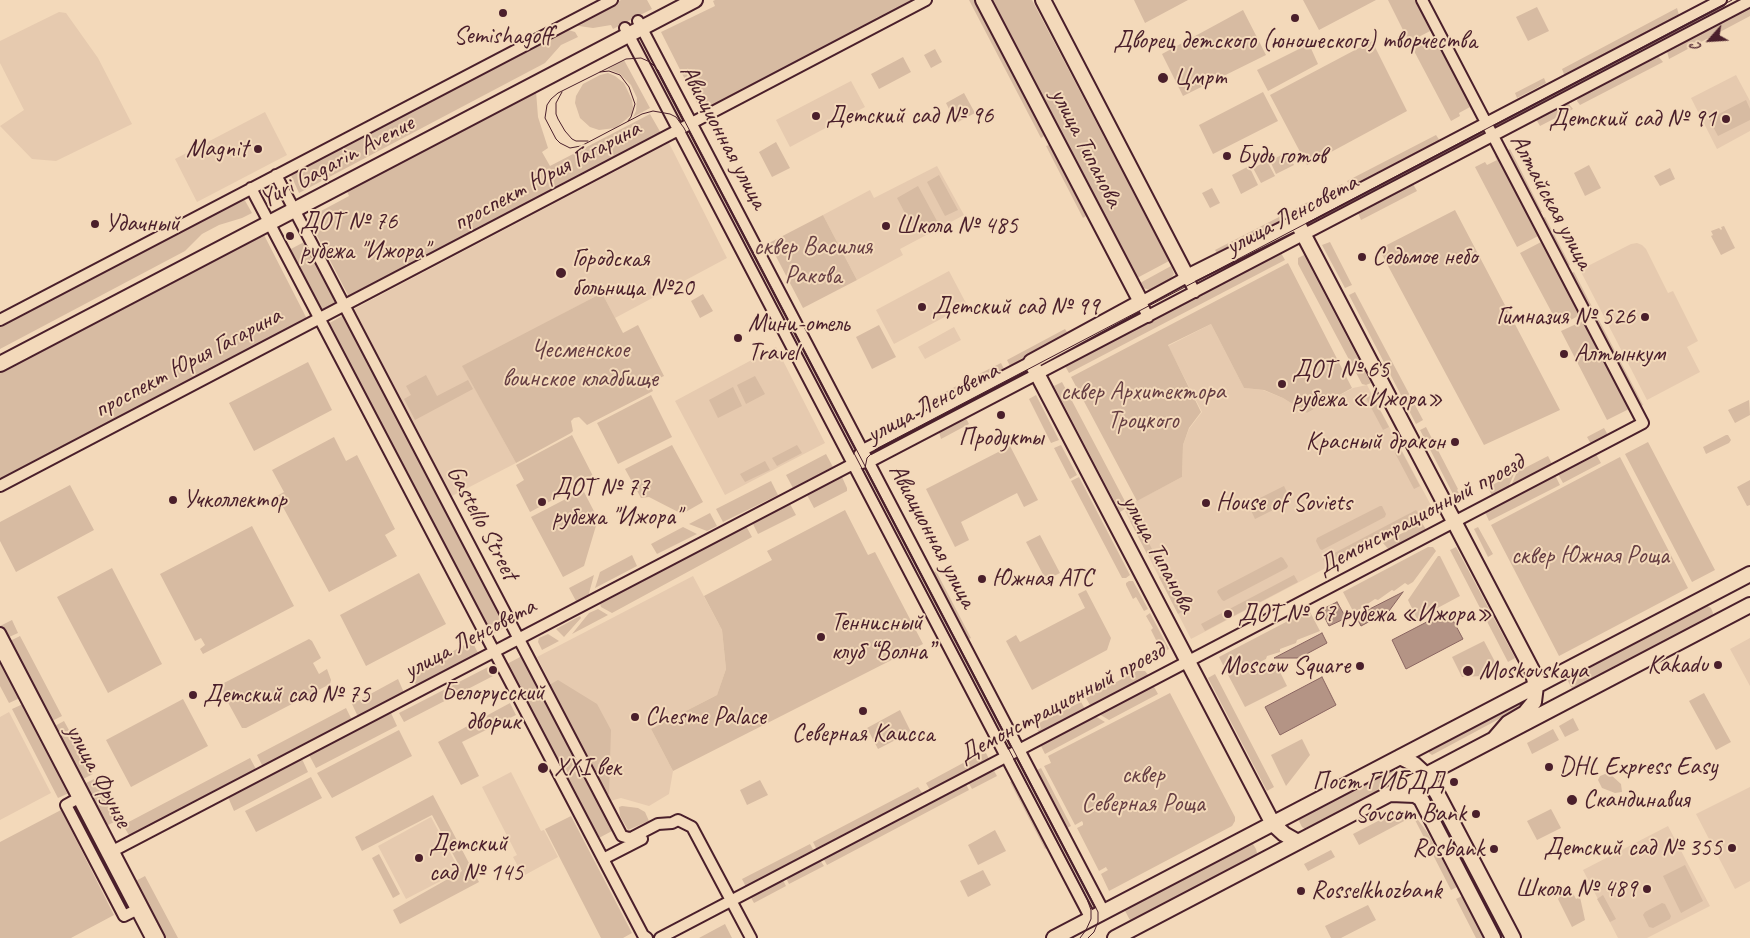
<!DOCTYPE html>
<meta charset="utf-8">
<style>
body{margin:0}
#map{position:relative;width:1750px;height:938px;overflow:hidden;background:#f3d9ba;font-family:Caveat,sans-serif}
canvas{display:block}
.north{position:absolute;left:1685px;top:15px;width:50px;height:50px;-webkit-text-stroke:4px #f3d9ba;paint-order:stroke;rotate:244deg;font-size:14px;font-weight:700;line-height:20px;text-align:center;color:#4a1f2b}
.north::after{content:'';display:block;margin:auto;width:18px;height:22px;background:#4a1f2b;clip-path:polygon(50% 0,100% 100%,50% 72%,0 100%)}
</style>
<div id="map">
<canvas width="1750" height="938"></canvas>
<div class="north">С</div>
</div>
<script>
const ctx = document.querySelector('canvas').getContext('2d');
ctx.lineJoin = 'round';
function fill(path, color) { ctx.fillStyle = color; ctx.fill(path, 'evenodd'); }
const shape = rows => new Path2D(rows.map(r => 'M' + r).join(''));
function strokePath(path, color, width, dash) { ctx.strokeStyle = color; ctx.lineWidth = width; ctx.lineCap = dash ? 'butt' : 'round'; ctx.setLineDash(dash || []); ctx.stroke(path); }
function drawText(font, color, halo, rows, align = 'center') {
  ctx.font = font + ' Caveat,sans-serif'; ctx.lineWidth = 4; ctx.setLineDash([]); ctx.textBaseline = 'middle'; ctx.strokeStyle = halo; ctx.fillStyle = color; for (const [text, x, y, turn = 0] of rows) {
    ctx.save(); ctx.translate(x, y); ctx.rotate((+turn || 0) * Math.PI / 180); ctx.textAlign = isNaN(turn) ? turn : align; if (halo) ctx.strokeText(text, 0, 0); ctx.fillText(text, 0, 0); ctx.restore();
  }
}
const built = shape([
 [59,12,66,13,98,58,132,124,56,161,32,159,0,126,24,110,0,63,0,41],
 [1736,75,1750,101,1750,131,1717,149,1691,98],
 [851,81,865,107,790,147,776,120],
 [265,112,287,155,197,202,175,159],
 [669,143,727,258,615,318,602,293,463,367,516,463,452,496,354,309],
 [937,166,964,215,900,249,903,255,857,280,823,215,870,190,874,198],
 [1637,243,1642,245,1646,249,1668,293,1673,291,1698,341,1687,347,1700,372,1647,400,1580,270,1631,244],
 [949,271,967,305,894,344,876,310],
 [1211,324,1244,388,1263,390,1283,398,1307,413,1353,388,1367,385,1434,511,1191,639,1125,511,1136,501,1182,477,1183,445,1189,429,1202,412,1168,346],
 [954,327,961,340,925,359,918,347],
 [776,347,825,443,725,495,675,401],
 [693,576,722,630,726,669,717,695,651,729,673,771,669,794,649,806,621,798,610,801,537,657],
 [1750,638,1750,686,1730,649],
 [9,712,51,793,0,820,0,717],
 [511,772,541,831,544,830,558,857,523,876,513,857,517,855,482,787],
 [1750,787,1750,881,1735,889,1696,814],
 [431,817,460,871,406,899,378,846],
 [1668,826,1710,906,1647,938,1618,938,1583,870]
]);
const green = shape([
 [621,0,647,0,652,9,613,29,611,25,593,28,572,25],
 [715,0,917,0,702,113,661,32,715,6,713,1],
 [969,0,974,0,1044,136,1041,138],
 [991,0,1032,0,1169,261,1137,278],
 [1134,0,1188,0,1145,23],
 [1303,0,1376,0,1319,30],
 [1388,0,1417,0,1432,30,1409,42],
 [1537,7,1549,31,1528,41,1516,17],
 [1677,8,1679,15,1566,75,1564,74,1562,69],
 [1750,8,1750,16,1669,59,1667,51],
 [1243,10,1266,55,1183,96,1162,54],
 [565,29,575,32,578,37,561,45,545,63,299,193,290,173],
 [1436,37,1474,109,1471,110,1470,107,1459,113,1460,116,1451,121,1413,49],
 [1372,41,1407,111,1307,165,1270,95],
 [1309,44,1318,64,1268,91,1257,70],
 [935,49,942,62,931,68,924,55],
 [1658,56,1663,62,1580,105,1577,101,1578,98],
 [903,57,911,72,879,89,871,74],
 [624,60,650,108,633,117,636,111,637,98,631,85,620,74,608,69],
 [608,73,615,76,624,83,632,100,633,107,632,114,623,122,615,128,599,130,590,127,580,118,575,103,576,96,583,84,600,75],
 [1544,78,1546,83,1517,98,1515,93],
 [536,91,538,117,548,148,542,152,550,166,650,114,662,135,349,297,308,218,349,196,346,189],
 [1263,92,1278,121,1213,154,1199,125],
 [964,93,975,113,956,123,946,103],
 [1746,100,1750,109,1750,120,1718,136,1709,119],
 [1568,103,1573,109,1540,126,1536,119],
 [1436,135,1440,141,1351,187,1350,186,1347,181],
 [776,142,790,168,772,177,759,152],
 [1049,145,1086,216,1083,218,1046,146],
 [1510,149,1542,212,1538,214,1506,151],
 [1287,152,1294,165,1276,174,1270,161],
 [1498,155,1540,235,1517,247,1475,167,1485,162,1487,165,1497,160,1495,156],
 [1267,161,1275,176,1261,183,1253,168],
 [1589,165,1601,188,1585,196,1574,173],
 [1249,166,1258,185,1241,194,1232,175],
 [1670,168,1675,179,1660,186,1654,176],
 [939,175,958,210,945,216,927,182],
 [1342,184,1344,189,1343,192,1321,203,1318,197],
 [1413,184,1417,191,1361,220,1358,213],
 [918,186,937,221,915,232,897,198],
 [1212,188,1220,203,1210,208,1202,193],
 [243,197,252,213,242,218,219,225,202,234,185,251,0,349,0,325],
 [1312,200,1315,207,1275,223,1217,253,1215,250],
 [1455,210,1560,410,1484,445,1379,249],
 [823,215,857,280,803,308,769,243],
 [1545,217,1570,265,1566,267,1541,219],
 [1724,226,1735,248,1721,255,1711,236,1713,235,1711,231,1719,228,1721,230,1722,229,1721,227],
 [263,233,307,319,0,480,0,369],
 [306,241,338,303,321,312,289,250],
 [1543,241,1582,314,1559,326,1520,253],
 [1330,242,1352,285,1345,288,1322,245],
 [1281,253,1285,260,1069,373,1065,366],
 [1304,255,1371,383,1366,385,1362,384,1298,264,1298,258],
 [1288,263,1352,388,1307,413,1283,398,1264,390,1244,388,1211,324,1168,345,1201,412,1189,428,1183,445,1182,477,1137,501,1071,377],
 [1171,266,1174,274,1171,278,1150,290,1143,288,1140,283],
 [1574,272,1643,405,1639,407,1569,274],
 [1355,292,1423,420,1416,424,1349,295],
 [602,293,623,333,638,325,664,376,649,383,653,391,587,425,579,417,574,418,571,421,573,431,571,433,516,463,462,366],
 [703,294,713,311,700,318,691,301],
 [344,315,508,626,491,635,326,325],
 [1585,320,1631,408,1607,420,1561,331],
 [879,325,896,357,872,369,856,337],
 [1065,329,1067,332,1041,346,1010,366,1007,360],
 [308,362,332,410,254,451,229,403],
 [1001,363,1004,369,984,380,981,379,979,374],
 [426,375,437,396,468,380,473,389,415,420,404,399,411,395,406,386],
 [755,376,765,394,746,404,737,385],
 [974,377,976,384,931,407,928,401],
 [1062,382,1128,507,1120,512,1054,386],
 [733,387,742,406,718,418,709,400],
 [651,395,672,437,618,464,597,423],
 [1036,395,1059,440,1051,443,1029,399],
 [1372,395,1389,427,1383,430,1366,398],
 [1749,400,1750,415,1735,423,1728,410],
 [966,418,969,424,941,439,939,432],
 [1426,427,1458,489,1457,490,1460,495,1455,498,1420,430],
 [1604,428,1608,435,1591,444,1587,437],
 [572,435,594,478,530,512,516,485,524,480,516,465],
 [1726,435,1728,435,1731,440,1729,443,1706,454,1703,447],
 [334,437,346,461,357,455,395,529,385,535,397,556,329,592,277,496,284,492,272,470],
 [1648,442,1715,570,1692,582,1625,454],
 [672,445,703,502,682,514,649,497,641,498,625,469],
 [797,445,802,453,777,466,772,458],
 [1061,445,1077,475,1070,479,1054,448],
 [1010,446,1038,500,1024,507,1017,493,961,522,969,540,955,547,926,489],
 [1401,450,1420,486,1414,489,1395,453],
 [826,454,833,467,793,488,786,475],
 [1596,454,1601,463,1563,483,1558,474],
 [1548,456,1552,464,1511,486,1517,472],
 [1620,457,1688,588,1559,656,1491,525],
 [765,461,770,470,745,482,740,474],
 [1514,474,1508,488,1492,496,1488,487],
 [1555,475,1560,485,1489,521,1485,512],
 [842,477,847,488,847,491,814,508,807,495],
 [1079,477,1130,575,1126,578,1122,578,1071,481],
 [1750,480,1750,505,1747,506,1737,487],
 [771,481,778,495,723,522,716,509],
 [70,485,94,530,16,572,0,541,0,522],
 [1284,486,1291,501,1255,519,1248,504],
 [583,490,598,519,584,566,563,577,531,517],
 [790,504,796,515,758,534,753,524],
 [1380,506,1382,506,1386,514,1385,517,1322,550,1320,549,1316,541,1317,538],
 [845,510,868,555,875,552,923,644,673,771,651,729,717,695,726,669,722,630,704,596,772,560,767,551],
 [1416,510,1420,515,1420,518,1327,566,1323,559],
 [710,513,717,526,707,531,689,524],
 [1136,518,1153,551,1147,554,1130,521],
 [1422,523,1427,531,1390,551,1383,543],
 [252,526,294,606,203,654,200,649,205,645,201,638,195,641,160,574],
 [746,526,752,537,612,613,601,607,600,604],
 [683,527,697,534,657,554,651,544],
 [1478,527,1493,554,1488,557,1474,529],
 [1040,535,1060,573,1046,580,1026,542],
 [1428,547,1433,547,1436,551,1413,582,1408,585,1405,583,1394,591,1392,590,1378,600,1375,599,1354,613,1343,592],
 [1456,547,1515,658,1508,662,1450,550],
 [632,555,637,566,595,588,600,572],
 [1438,556,1440,556,1460,596,1417,619,1408,600],
 [1281,557,1283,558,1288,566,1287,568,1224,601,1222,600,1217,592,1218,590],
 [112,568,162,664,108,693,57,597],
 [936,571,971,638,969,639,934,572],
 [419,573,446,624,366,666,340,615],
 [1166,573,1185,610,1178,614,1159,577],
 [594,575,588,597,580,601,576,601,569,588],
 [1294,575,1298,582,1205,631,1201,624],
 [1129,581,1133,581,1148,609,1144,611,1136,597,1133,599,1126,585,1126,583],
 [1086,590,1111,638,1107,650,1032,690,1006,641,1016,635,1020,642,1085,608,1078,594],
 [1706,605,1711,608,1713,613,1712,616,1574,689,1571,687,1568,681,1569,677],
 [598,609,608,615,572,634,589,613],
 [1309,610,1320,631,1297,640,1296,643,1280,649,1280,652,1267,656,1266,659,1258,663,1223,665,1219,657],
 [1150,613,1169,649,1162,652,1151,630,1153,628,1146,616],
 [580,616,581,618,564,637,556,629],
 [12,620,18,633,7,638,0,626],
 [548,634,559,641,542,650,538,642,539,638],
 [20,636,62,716,50,722,8,642],
 [309,639,312,641,321,658,313,663,319,674,327,669,331,680,330,684,246,728,242,728,220,688,222,684],
 [472,641,479,655,417,687,410,674],
 [1484,641,1502,675,1462,677,1452,657],
 [522,656,612,831,597,839,505,665],
 [0,660,20,698,9,703,0,686],
 [488,667,493,676,404,722,399,713],
 [1278,668,1287,686,1245,707,1226,671],
 [1137,671,1145,671,1149,676,1091,707,1086,698],
 [1215,674,1274,787,1267,791,1208,678],
 [398,679,405,695,359,719,352,704],
 [558,680,597,704,611,730,609,794,606,795,549,685],
 [1153,685,1158,694,1109,720,1099,714],
 [1170,693,1235,817,1235,821,1232,826,1109,891,1101,874,1108,870,1107,869,1106,867,1099,871,1077,828,1083,825,1083,823,1082,821,1075,825,1044,766,1051,763,1048,756],
 [1704,693,1731,742,1716,750,1689,701],
 [183,699,208,746,131,787,106,740],
 [1081,702,1085,709,1039,733,1035,725],
 [510,703,516,715,462,742,479,776,461,785,438,742],
 [1521,703,1521,706,1514,711,1432,755,1429,753,1429,750],
 [23,704,69,793,58,798,12,709],
 [346,708,353,722,264,769,257,755],
 [900,710,911,732,878,749,867,728],
 [391,713,397,726,316,768,309,755],
 [1095,716,1105,722,1045,754,1040,744],
 [1573,718,1579,730,1565,737,1559,726],
 [64,721,93,774,81,780,53,727],
 [1553,729,1559,740,1532,754,1527,743],
 [399,730,412,756,332,798,317,773],
 [1302,739,1310,755,1286,786,1271,755],
 [986,753,989,759,930,790,926,783,976,756],
 [250,758,257,771,130,837,123,825],
 [302,759,308,772,234,811,228,797],
 [1041,768,1071,826,1067,828,1037,770],
 [993,769,997,776,972,789,968,782],
 [1391,771,1396,771,1399,775,1399,778,1396,782,1308,828,1305,829,1302,827,1299,821,1300,818],
 [1605,774,1610,774,1621,784,1622,792,1615,793,1602,788,1598,780,1600,776],
 [311,777,322,798,256,832,245,811],
 [94,779,116,821,106,826,84,784],
 [760,780,768,795,747,805,740,790],
 [1012,781,1047,848,1045,849,1010,782],
 [966,784,969,790,827,865,823,858],
 [918,787,923,794,817,850,813,842],
 [433,795,479,882,400,924,393,910,462,871,432,815,362,851,355,837],
 [622,806,638,808,645,812,649,821,628,830,620,816,619,807],
 [1401,809,1406,820,1359,845,1353,834],
 [1551,809,1561,828,1537,840,1527,821],
 [61,810,114,915,71,938,0,938,0,842],
 [571,816,632,933,623,938,601,938,545,829],
 [1415,816,1427,832,1457,887,1451,890,1414,818],
 [995,830,1006,851,978,865,968,845],
 [810,844,814,851,746,887,742,879],
 [1251,844,1253,844,1256,849,1257,853,1256,855,1131,922,1124,909],
 [1331,850,1335,857,1308,871,1304,864],
 [379,854,400,894,393,898,372,858],
 [820,860,824,866,789,884,786,878],
 [1685,865,1703,901,1681,913,1663,876],
 [983,870,991,885,968,897,960,881],
 [145,876,178,938,164,938,134,882],
 [783,880,786,886,754,903,750,896],
 [1571,889,1576,899,1580,897,1585,920,1572,927,1558,899,1562,894],
 [1603,895,1616,919,1610,922,1597,899],
 [1462,896,1484,938,1476,938,1456,899],
 [1662,903,1665,904,1671,916,1670,919,1653,928,1649,927,1643,915,1645,912],
 [1368,905,1376,920,1341,938,1331,938,1325,926],
 [725,924,732,938,699,938]
]);
const water = shape([
 [1403,592,1389,611,1361,626,1356,616,1403,592],
 [1337,602,1346,618,1329,626,1321,610,1337,602],
 [1448,611,1463,639,1406,669,1392,640,1448,611],
 [1322,633,1327,643,1299,658,1274,658,1322,633],
 [1322,677,1336,705,1280,735,1265,707,1322,677]
]);
const minor = shape([
 [638,21,1104,912],
 [625,28,1091,919],
 [276,175,622,836,629,838,633,837,658,824,672,823,678,820,692,827,751,938],
 [251,188,643,935,647,938],
 [1297,222,1721,0],
 [1148,317,1141,302,1187,277,1195,292],
 [0,320,612,0],
 [859,455,863,450,1031,362],
 [0,486,926,0],
 [0,633,159,938],
 [0,649,151,938],
 [84,795,66,805,124,916,142,907],
 [107,854,853,464,869,462,1750,1],
 [603,859,642,839],
 [660,938,1643,423,1422,0]
]);
const major = shape([
 [983,0,1141,302,1031,362,1273,824,1284,834,1298,842],
 [1043,0,1187,277,1297,222,1532,670,1536,686,1534,702,1525,713,1508,723,1495,738],
 [0,364,695,0],
 [1400,757,1414,764,1426,775,1438,795,1513,938],
 [1391,794,1415,795,1421,799,1493,938],
 [1054,938,1750,574],
 [1115,938,1750,605]
]);
const tram = shape([
 [600,72,609,71,620,75,629,87,635,104,631,117,628,121],
 [562,92,556,103,556,114,558,119,565,131,572,139,576,141,588,141],
 [865,468,867,458,876,449,1732,0],
 [1080,938,1086,930,1091,919,1091,910,1087,899,684,128,676,117,670,114,653,111,642,114,581,146,570,148,560,143,556,139,545,118,547,105,551,99,558,93,626,59,641,58,650,62,658,70,1094,904,1098,912,1098,922,1094,932,1088,938]
]);
const markers = [
 [503,13,5,"#4a1f2b"],
 [1295,18,5,"#4a1f2b"],
 [1163,78,6,"#4a1f2b"],
 [816,116,5,"#4a1f2b"],
 [1726,119,5,"#4a1f2b"],
 [258,149,5,"#4a1f2b"],
 [1227,156,5,"#4a1f2b"],
 [95,224,5,"#4a1f2b"],
 [886,226,5,"#4a1f2b"],
 [290,236,5,"#4a1f2b"],
 [1362,257,5,"#4a1f2b"],
 [561,273,6,"#4a1f2b"],
 [922,307,5,"#4a1f2b"],
 [1645,317,5,"#4a1f2b"],
 [738,338,5,"#4a1f2b"],
 [1564,354,5,"#4a1f2b"],
 [1282,384,5,"#4a1f2b"],
 [1001,415,5,"#4a1f2b"],
 [1455,442,5,"#4a1f2b"],
 [173,500,5,"#4a1f2b"],
 [542,502,5,"#4a1f2b"],
 [1206,503,5,"#4a1f2b"],
 [982,579,5,"#4a1f2b"],
 [1228,614,5,"#4a1f2b"],
 [821,637,5,"#4a1f2b"],
 [1718,665,5,"#4a1f2b"],
 [1360,666,5,"#4a1f2b"],
 [493,670,5,"#4a1f2b"],
 [1468,671,6,"#4a1f2b"],
 [193,695,5,"#4a1f2b"],
 [863,711,5,"#4a1f2b"],
 [635,717,5,"#4a1f2b"],
 [1549,767,5,"#4a1f2b"],
 [543,768,6,"#4a1f2b"],
 [1454,782,5,"#4a1f2b"],
 [1572,800,6,"#4a1f2b"],
 [1476,814,5,"#4a1f2b"],
 [1732,848,5,"#4a1f2b"],
 [1494,849,5,"#4a1f2b"],
 [419,858,5,"#4a1f2b"],
 [1647,889,5,"#4a1f2b"],
 [1301,891,5,"#4a1f2b"]
];
const poiNames = [
 ["Semishagoff",503,36,"center"],
 ["Дворец детского (юношеского) творчества",1295,41,"center"],
 ["Цмрт",1174,78],
 ["Детский сад № 96",826,116],
 ["Детский сад № 91",1716,119,"right"],
 ["Magnit",248,149,"right"],
 ["Будь готов",1237,156],
 ["ДОТ № 76",300,222],
 ["рубежа \"Ижора\"",300,251],
 ["Удачный",105,224],
 ["Школа № 485",896,226],
 ["Седьмое небо",1372,257],
 ["Городская",572,259],
 ["больница №20",572,288],
 ["Детский сад № 99",932,307],
 ["Гимназия № 526",1635,317,"right"],
 ["Мини-отель",748,324],
 ["Travel",748,353],
 ["Алтынкум",1574,354],
 ["ДОТ № 65",1292,370],
 ["рубежа «Ижора»",1292,399],
 ["Продукты",1001,438,"center"],
 ["Красный дракон",1445,442,"right"],
 ["ДОТ № 77",552,488],
 ["рубежа \"Ижора\"",552,517],
 ["Учколлектор",183,500],
 ["House of Soviets",1216,503],
 ["Южная АТС",992,579],
 ["ДОТ № 67 рубежа «Ижора»",1238,614],
 ["Теннисный",831,623],
 ["клуб “Волна”",831,652],
 ["Kakadu",1708,665,"right"],
 ["Moscow Square",1350,666,"right"],
 ["Moskovskaya",1479,671],
 ["Белорусский",493,693,"center"],
 ["дворик",493,722,"center"],
 ["Детский сад № 75",203,695],
 ["Chesme Palace",645,717],
 ["Северная Каисса",863,734,"center"],
 ["DHL Express Easy",1559,767],
 ["XXI век",554,768],
 ["Пост ГИБДД",1444,782,"right"],
 ["Скандинавия",1583,800],
 ["Sovcom Bank",1466,814,"right"],
 ["Детский",429,844],
 ["сад № 145",429,873],
 ["Детский сад № 355",1722,848,"right"],
 ["Rosbank",1484,849,"right"],
 ["Школа № 489",1637,889,"right"],
 ["Rosselkhozbank",1311,891]
];
const streetNames = [
 ["Авиационная улица",723,137,62],
 ["улица Типанова",1086,148,63],
 ["Yuri Gagarin Avenue",337,162,-28],
 ["проспект Юрия Гагарина",547,176,-28],
 ["Алтайская улица",1551,202,62],
 ["улица Ленсовета",1292,215,-28],
 ["проспект Юрия Гагарина",188,363,-28],
 ["улица Ленсовета",933,403,-28],
 ["Демонстрационный проезд",1421,515,-28],
 ["Gastello Street",482,523,62],
 ["Авиационная улица",932,536,62],
 ["улица Типанова",1158,554,62],
 ["улица Ленсовета",470,639,-28],
 ["Демонстрационный проезд",1062,703,-28],
 ["улица Фрунзе",98,776,62]
];
const parkNames = [
 ["сквер Василия",813,247],
 ["Ракова",813,276],
 ["Чесменское",580,350],
 ["воинское кладбище",580,379],
 ["сквер Архитектора",1143,392],
 ["Троцкого",1143,421],
 ["сквер Южная Роща",1590,556],
 ["сквер",1143,775],
 ["Северная Роща",1143,804]
];
fill(built, '#e6caaf');
fill(green, '#d7bba2');
fill(water, '#b49485');
strokePath(water, '#8a6561', 1);
strokePath(minor, '#4a1f2b', 14);
strokePath(major, '#4a1f2b', 18);
strokePath(minor, '#f3d9ba', 10);
strokePath(major, '#f3d9ba', 14);
strokePath(tram, '#4a1f2b', 1);
for (const [x, y, r, color] of markers) { const dot = new Path2D(); dot.arc(x, y, r, 0, 2 * Math.PI); ctx.fillStyle = color; ctx.fill(dot); strokePath(dot, '#f3d9ba', 2); }
drawText('25px', '#4a1f2b', '#f3d9ba', poiNames, 'left');
drawText('25px', '#4a1f2b', '#f3d9ba', streetNames);
drawText('25px', '#663e43', '#f3d9ba', parkNames);
</script>
